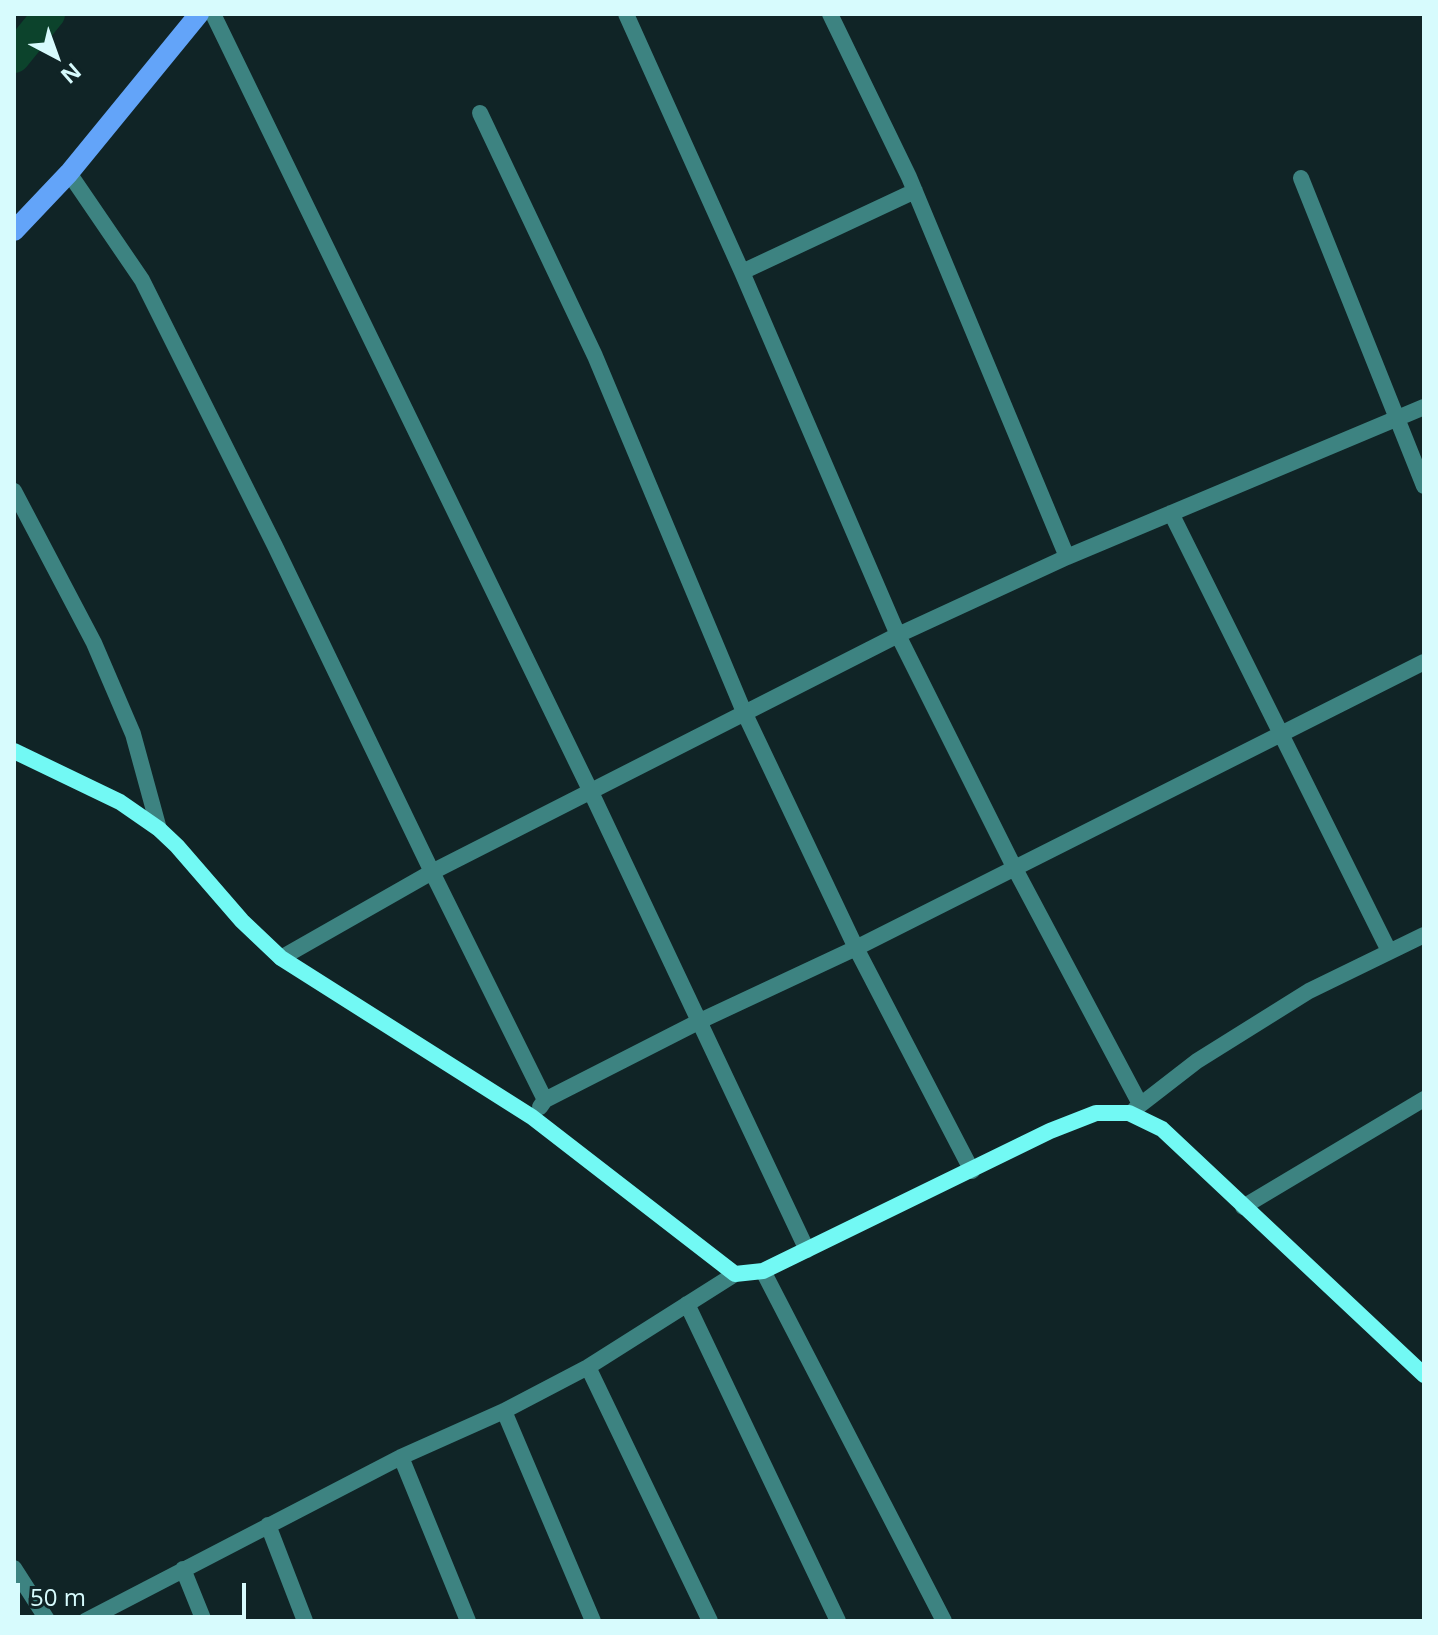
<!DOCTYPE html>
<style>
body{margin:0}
#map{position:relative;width:1438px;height:1635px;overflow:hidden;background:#102426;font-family:"Open Sans",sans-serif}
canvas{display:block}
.frame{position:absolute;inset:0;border:16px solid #d7fbfd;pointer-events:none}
.north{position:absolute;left:16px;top:16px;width:80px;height:80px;-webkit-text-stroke:6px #102426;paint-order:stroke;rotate:139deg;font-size:22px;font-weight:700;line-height:32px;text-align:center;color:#d7fbfd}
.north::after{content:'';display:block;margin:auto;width:28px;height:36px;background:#d7fbfd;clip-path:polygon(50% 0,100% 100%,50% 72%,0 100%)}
.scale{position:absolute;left:16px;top:1583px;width:230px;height:36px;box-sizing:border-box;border:4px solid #d7fbfd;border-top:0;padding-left:10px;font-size:24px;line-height:28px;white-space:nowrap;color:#d7fbfd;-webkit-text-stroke:6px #102426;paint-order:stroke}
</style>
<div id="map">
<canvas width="1438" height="1635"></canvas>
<div class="frame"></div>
<div class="north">N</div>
<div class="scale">50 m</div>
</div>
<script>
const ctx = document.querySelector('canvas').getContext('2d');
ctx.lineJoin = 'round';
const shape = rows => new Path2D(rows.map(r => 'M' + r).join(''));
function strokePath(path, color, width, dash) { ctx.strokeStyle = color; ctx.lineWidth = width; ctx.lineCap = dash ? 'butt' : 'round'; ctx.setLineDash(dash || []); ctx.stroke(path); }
const canal = shape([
 [14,57,49,14]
]);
const minor = shape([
 [213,14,590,790,807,1250],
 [626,14,742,272,898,635,1014,867,1140,1104],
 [830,14,909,177,1067,557],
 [480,113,595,356,744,712,856,948,972,1171],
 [69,173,142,280,275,546,432,872,545,1100],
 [1301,178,1424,486],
 [742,272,915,191],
 [14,491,94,643,133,734,159,829],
 [1171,513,1389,951],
 [281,958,432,872,898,635,1067,557,1424,407],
 [540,1107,545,1100,700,1021,856,948,1424,662],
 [1135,1109,1197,1061,1309,991,1424,935],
 [1243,1207,1424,1099],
 [763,1271,944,1621],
 [687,1304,838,1621],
 [588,1367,710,1621],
 [504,1411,593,1621],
 [401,1457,468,1621],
 [268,1525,305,1621],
 [14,1568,48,1621],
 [183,1569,204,1621],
 [85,1621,401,1457,504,1411,588,1367,735,1274]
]);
const secondary = shape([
 [14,751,120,802,159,829,177,846,242,921,281,958,532,1117,735,1274,763,1271,1050,1131,1096,1113,1129,1113,1162,1129,1424,1375]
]);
const primary = shape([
 [14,231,69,173,199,14]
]);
strokePath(canal, '#0c432c', 32);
strokePath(minor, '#3d8381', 16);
strokePath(secondary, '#72f9f4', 16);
strokePath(primary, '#63a4f9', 20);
</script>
